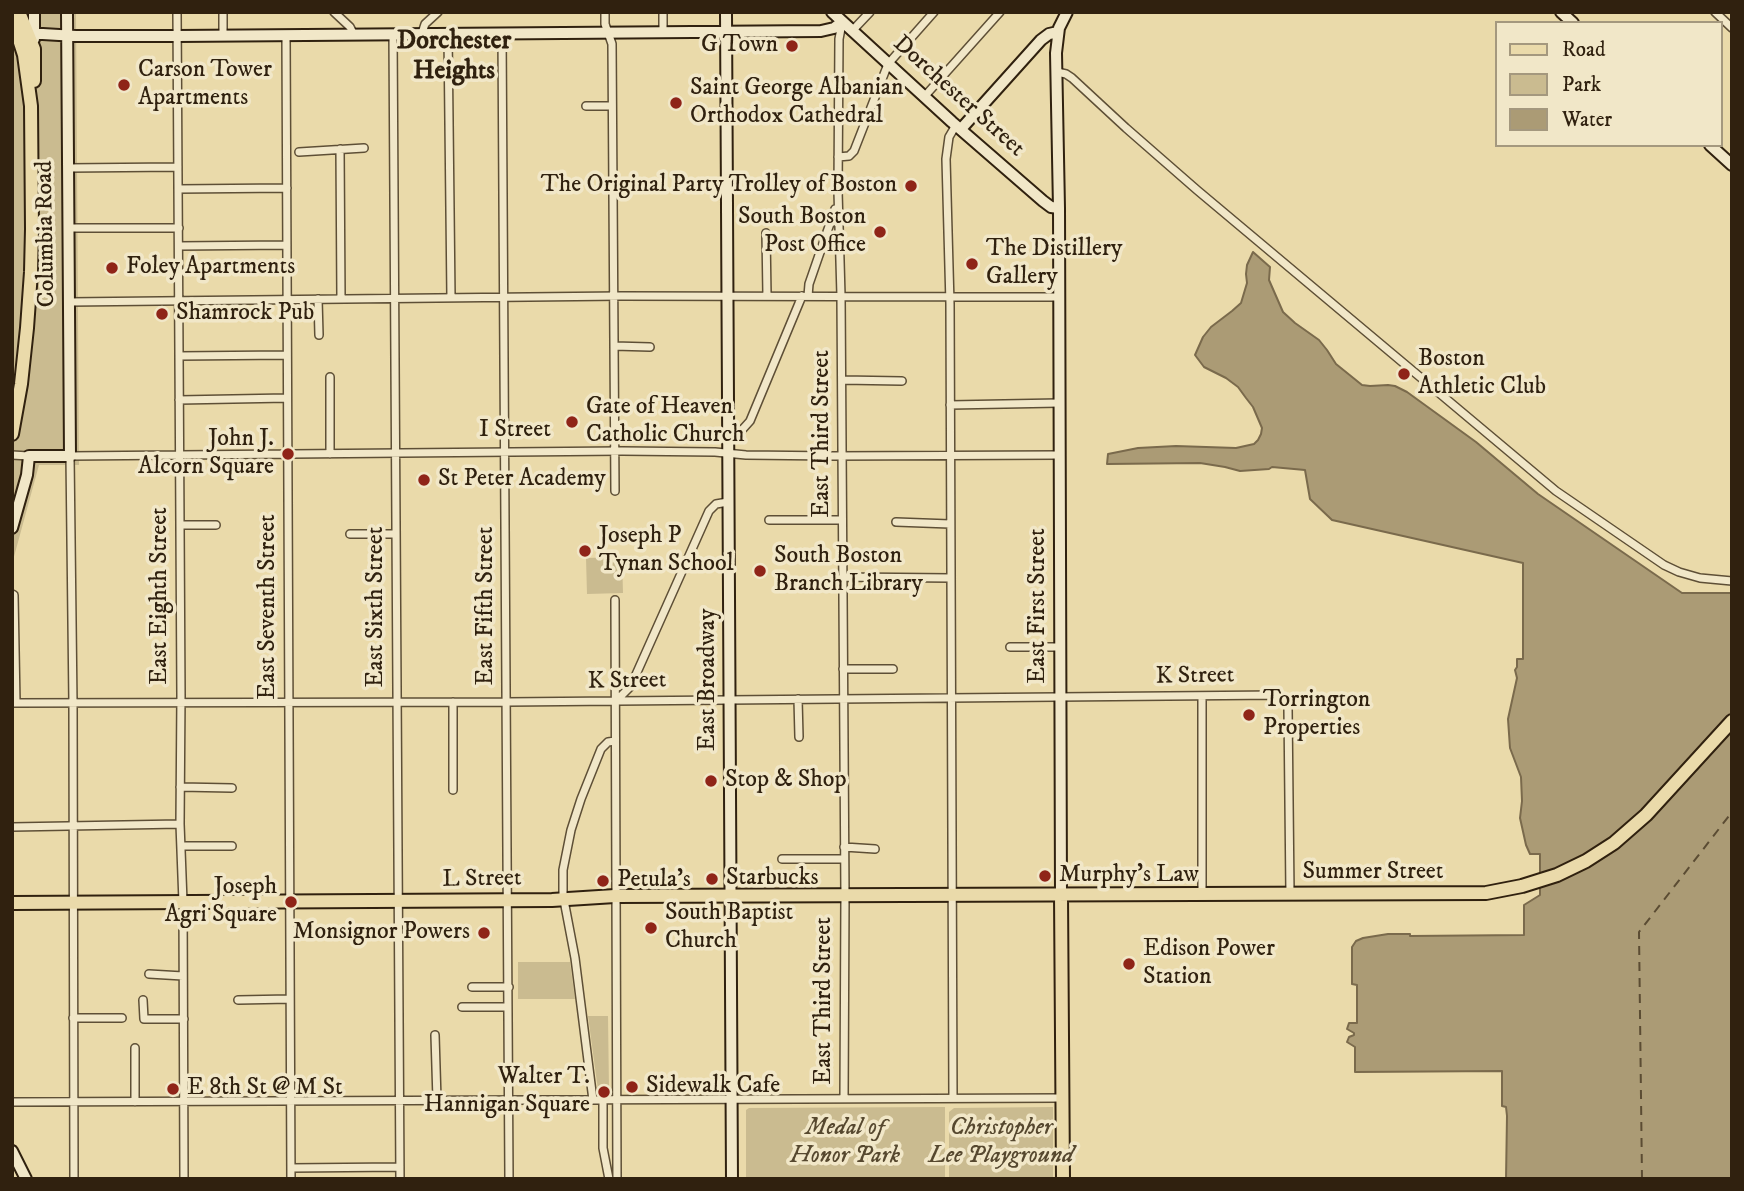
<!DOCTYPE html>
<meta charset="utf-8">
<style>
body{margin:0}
#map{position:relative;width:1744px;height:1191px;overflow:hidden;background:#eadaaa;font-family:"IM FELL DW Pica",serif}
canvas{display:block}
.frame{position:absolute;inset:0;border:14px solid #30210f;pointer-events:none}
.legend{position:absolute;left:1495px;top:21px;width:228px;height:126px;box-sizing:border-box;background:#f1e7c8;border:2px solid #a4987e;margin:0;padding:9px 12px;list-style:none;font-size:21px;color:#30210f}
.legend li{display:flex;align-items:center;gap:14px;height:35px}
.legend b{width:35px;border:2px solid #a4987e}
</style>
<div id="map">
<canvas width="1744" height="1191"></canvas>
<div class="frame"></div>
<ul class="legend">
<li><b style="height:9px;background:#eadaaa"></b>Road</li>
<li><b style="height:19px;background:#cabb90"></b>Park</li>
<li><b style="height:19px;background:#ab9b75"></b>Water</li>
</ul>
</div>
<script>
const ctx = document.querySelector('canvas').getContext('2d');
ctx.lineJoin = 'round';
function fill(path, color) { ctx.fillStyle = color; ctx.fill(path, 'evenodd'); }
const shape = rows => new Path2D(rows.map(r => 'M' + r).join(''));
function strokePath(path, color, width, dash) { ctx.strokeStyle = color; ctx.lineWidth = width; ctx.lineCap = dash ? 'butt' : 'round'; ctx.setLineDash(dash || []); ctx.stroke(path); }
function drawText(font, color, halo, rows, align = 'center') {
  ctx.font = font + ' "IM FELL DW Pica",serif'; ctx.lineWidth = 7; ctx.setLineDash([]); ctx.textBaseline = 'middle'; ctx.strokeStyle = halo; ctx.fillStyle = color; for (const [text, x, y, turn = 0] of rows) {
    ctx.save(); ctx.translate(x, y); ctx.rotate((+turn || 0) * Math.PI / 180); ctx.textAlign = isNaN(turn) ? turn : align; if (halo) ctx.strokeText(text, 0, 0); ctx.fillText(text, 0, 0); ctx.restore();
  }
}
const green = shape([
 [12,12,76,12,79,465,39,465,12,564],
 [622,557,623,593,587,594,586,558],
 [518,962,570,962,575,999,518,999],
 [588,1016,608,1016,609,1090,598,1090],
 [945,1107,945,1179,746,1179,746,1110,749,1108],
 [1053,1107,1053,1179,949,1179,949,1112,954,1108]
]);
const water = shape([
 [1253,252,1270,267,1269,280,1283,312,1295,323,1319,340,1327,350,1336,364,1362,385,1370,386,1388,385,1395,386,1407,392,1476,442,1538,494,1682,593,1732,593,1732,1179,1506,1179,1507,1116,1506,1107,1502,1106,1502,1071,1355,1072,1355,1047,1347,1042,1349,1037,1354,1035,1354,1033,1347,1029,1349,1023,1357,1023,1357,985,1352,984,1352,947,1356,941,1363,938,1388,934,1410,934,1410,936,1524,935,1524,905,1540,895,1540,854,1530,854,1526,845,1520,818,1522,801,1521,777,1510,748,1508,719,1517,678,1515,670,1517,667,1517,659,1523,659,1523,563,1332,520,1310,499,1305,470,1272,467,1269,469,1240,471,1225,467,1200,463,1107,464,1108,454,1138,448,1176,446,1236,448,1254,444,1258,440,1261,434,1262,428,1253,407,1246,398,1238,387,1226,378,1204,367,1195,355,1203,337,1211,327,1232,311,1241,303,1247,283,1246,274,1247,265,1253,252]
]);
const ferry = shape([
 [1642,1179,1639,932,1732,812]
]);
const street = shape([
 [177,12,181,695,180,824,183,902,184,1179],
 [223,12,223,36],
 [334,12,350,27,354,35],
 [605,12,605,24,612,44,615,491],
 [663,12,663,32],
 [1715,12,1732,28],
 [842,23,839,39,838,191,841,296,845,896,844,1098],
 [852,31,870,12],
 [422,33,425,24,438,12],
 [502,33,509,1179],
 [393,34,400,1179],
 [448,34,451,298],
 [286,36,291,1179],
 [1057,72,1066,74,1072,78,1126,128,1197,190,1556,491,1664,565,1679,572,1700,578,1732,581],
 [924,97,1000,12],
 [586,106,612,106],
 [340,149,341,299],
 [299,152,364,148],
 [838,157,849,156,854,151,888,64,934,12],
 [68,168,178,167],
 [178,189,287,188],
 [68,228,179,228],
 [766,233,767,296],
 [179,246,287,245],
 [808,296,809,284,835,209],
 [318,299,319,335],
 [69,302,621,296,1059,297],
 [614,346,650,347],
 [179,356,287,355],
 [842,380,902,381],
 [179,400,287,398],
 [950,405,1059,403],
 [728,434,741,431,750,421,802,296],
 [330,454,330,377],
 [12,455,29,456],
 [769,520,842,520],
 [896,522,950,524],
 [180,525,216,525],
 [350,534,396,534],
 [843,577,951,578],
 [12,594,14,595,16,703],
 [615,600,617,1179],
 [1010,647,1060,647],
 [843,669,893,669],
 [798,699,799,737],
 [616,701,630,687,634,679,709,511,716,504,728,502],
 [12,703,507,702,1278,695,1285,698,1288,708,1290,894],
 [180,787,232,788],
 [453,790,453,702],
 [12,827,180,824],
 [181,846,232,846],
 [844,847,875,849],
 [782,859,844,859],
 [1202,894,1202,696],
 [149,974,183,976],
 [472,987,509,987],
 [143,1000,144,1019,184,1019],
 [238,1000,290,999],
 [462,1007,508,1007],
 [73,1018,122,1018],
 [435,1035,437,1100],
 [135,1048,135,1102],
 [953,1098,950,304,946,159,949,137,956,125],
 [603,1099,603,1148,609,1179],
 [593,1100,575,958,563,895,563,870,571,830,581,799,601,749,608,742,615,741],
 [12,1102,1062,1098],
 [291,1168,400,1167],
 [74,1179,73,704,70,456,622,451,715,452,746,455,834,456,1059,455]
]);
const secondary = shape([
 [34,12,34,39],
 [726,12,732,1179],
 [832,12,952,122,1043,201,1051,207,1059,208],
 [1561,12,1573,23],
 [26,33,76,36,177,36,821,31,834,28,842,22],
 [961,129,1041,40,1049,34,1058,32],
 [1710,145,1732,165],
 [12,528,27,475,29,456,70,456,67,12],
 [1061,895,1059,208,1056,53,1059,28,1067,12],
 [12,1151,26,1179]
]);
const primary = shape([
 [19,12,34,49,34,81],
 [12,18,24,55,31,106,32,229,31,272,27,328,21,384,12,434],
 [1061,895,1063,1179],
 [12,903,552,900,615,896,1486,893,1522,886,1557,875,1586,861,1614,843,1646,815,1732,721]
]);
const markers = [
 [792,46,7,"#8f2418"],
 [124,85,7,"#8f2418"],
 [676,103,7,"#8f2418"],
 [911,186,7,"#8f2418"],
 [880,232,7,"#8f2418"],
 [972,264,7,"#8f2418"],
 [112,268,7,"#8f2418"],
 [162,314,7,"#8f2418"],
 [1404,374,7,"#8f2418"],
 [572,422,7,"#8f2418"],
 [288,454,7,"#8f2418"],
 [424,480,7,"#8f2418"],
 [585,551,7,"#8f2418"],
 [760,571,7,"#8f2418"],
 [1249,715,7,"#8f2418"],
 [711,781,7,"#8f2418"],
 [1045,876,7,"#8f2418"],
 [712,879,7,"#8f2418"],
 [603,881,7,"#8f2418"],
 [291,902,7,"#8f2418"],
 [651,928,7,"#8f2418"],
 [484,933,7,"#8f2418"],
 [1129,964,7,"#8f2418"],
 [632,1087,7,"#8f2418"],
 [173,1089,7,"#8f2418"],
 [604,1092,7,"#8f2418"]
];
const poiNames = [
 ["G Town",778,46,"right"],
 ["Carson Tower",138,71],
 ["Apartments",138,99],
 ["Saint George Albanian",690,89],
 ["Orthodox Cathedral",690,117],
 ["The Original Party Trolley of Boston",897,186,"right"],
 ["South Boston",866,218,"right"],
 ["Post Office",866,246,"right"],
 ["The Distillery",986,250],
 ["Gallery",986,278],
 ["Foley Apartments",126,268],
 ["Shamrock Pub",176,314],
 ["Boston",1418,360],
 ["Athletic Club",1418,388],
 ["Gate of Heaven",586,408],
 ["Catholic Church",586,436],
 ["John J.",274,440,"right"],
 ["Alcorn Square",274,468,"right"],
 ["St Peter Academy",438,480],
 ["Joseph P",599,537],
 ["Tynan School",599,565],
 ["South Boston",774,557],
 ["Branch Library",774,585],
 ["Torrington",1263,701],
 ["Properties",1263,729],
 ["Stop & Shop",725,781],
 ["Murphy's Law",1059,876],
 ["Starbucks",726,879],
 ["Petula’s",617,881],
 ["Joseph",277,888,"right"],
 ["Agri Square",277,916,"right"],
 ["South Baptist",665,914],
 ["Church",665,942],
 ["Monsignor Powers",470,933,"right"],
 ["Edison Power",1143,950],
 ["Station",1143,978],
 ["Walter T.",590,1078,"right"],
 ["Hannigan Square",590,1106,"right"],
 ["Sidewalk Cafe",646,1087],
 ["E 8th St @ M St",187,1089]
];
const streetNames = [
 ["Dorchester Street",958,97,42],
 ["Columbia Road",47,234,-91],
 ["I Street",515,431],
 ["East Third Street",823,434,-90],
 ["East Eighth Street",161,596,-90],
 ["East Fifth Street",487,606,-90],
 ["East First Street",1039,606,-90],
 ["East Seventh Street",269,607,-90],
 ["East Sixth Street",377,607,-90],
 ["K Street",1195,677,-1],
 ["East Broadway",709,680,-90],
 ["K Street",627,682,-1],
 ["Summer Street",1373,873],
 ["L Street",482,880,-1],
 ["East Third Street",825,1001,-90]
];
const parkNames = [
 ["Medal of",845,1129],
 ["Honor Park",845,1157],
 ["Christopher",1001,1129],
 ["Lee Playground",1001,1157]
];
const neighbourhoodNames = [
 ["Dorchester",454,43],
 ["Heights",454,73]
];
fill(green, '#cabb90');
fill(water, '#ab9b75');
strokePath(water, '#7a6a4c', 2);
strokePath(ferry, '#5b4c33', 2, [9, 7]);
strokePath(street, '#5e4f36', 10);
strokePath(secondary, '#30210f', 14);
strokePath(primary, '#30210f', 16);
strokePath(street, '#f1e7c8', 7);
strokePath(secondary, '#f1e7c8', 10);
strokePath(primary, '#eadaaa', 12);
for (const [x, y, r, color] of markers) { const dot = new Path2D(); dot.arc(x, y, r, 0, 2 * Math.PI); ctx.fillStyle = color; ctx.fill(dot); strokePath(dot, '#f1e7c8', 2.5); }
drawText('24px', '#30210f', '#f1e7c8', poiNames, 'left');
drawText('24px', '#30210f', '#f1e7c8', streetNames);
drawText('italic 24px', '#56482f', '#f1e7c8', parkNames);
drawText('bold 26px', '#30210f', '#f1e7c8', neighbourhoodNames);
</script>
